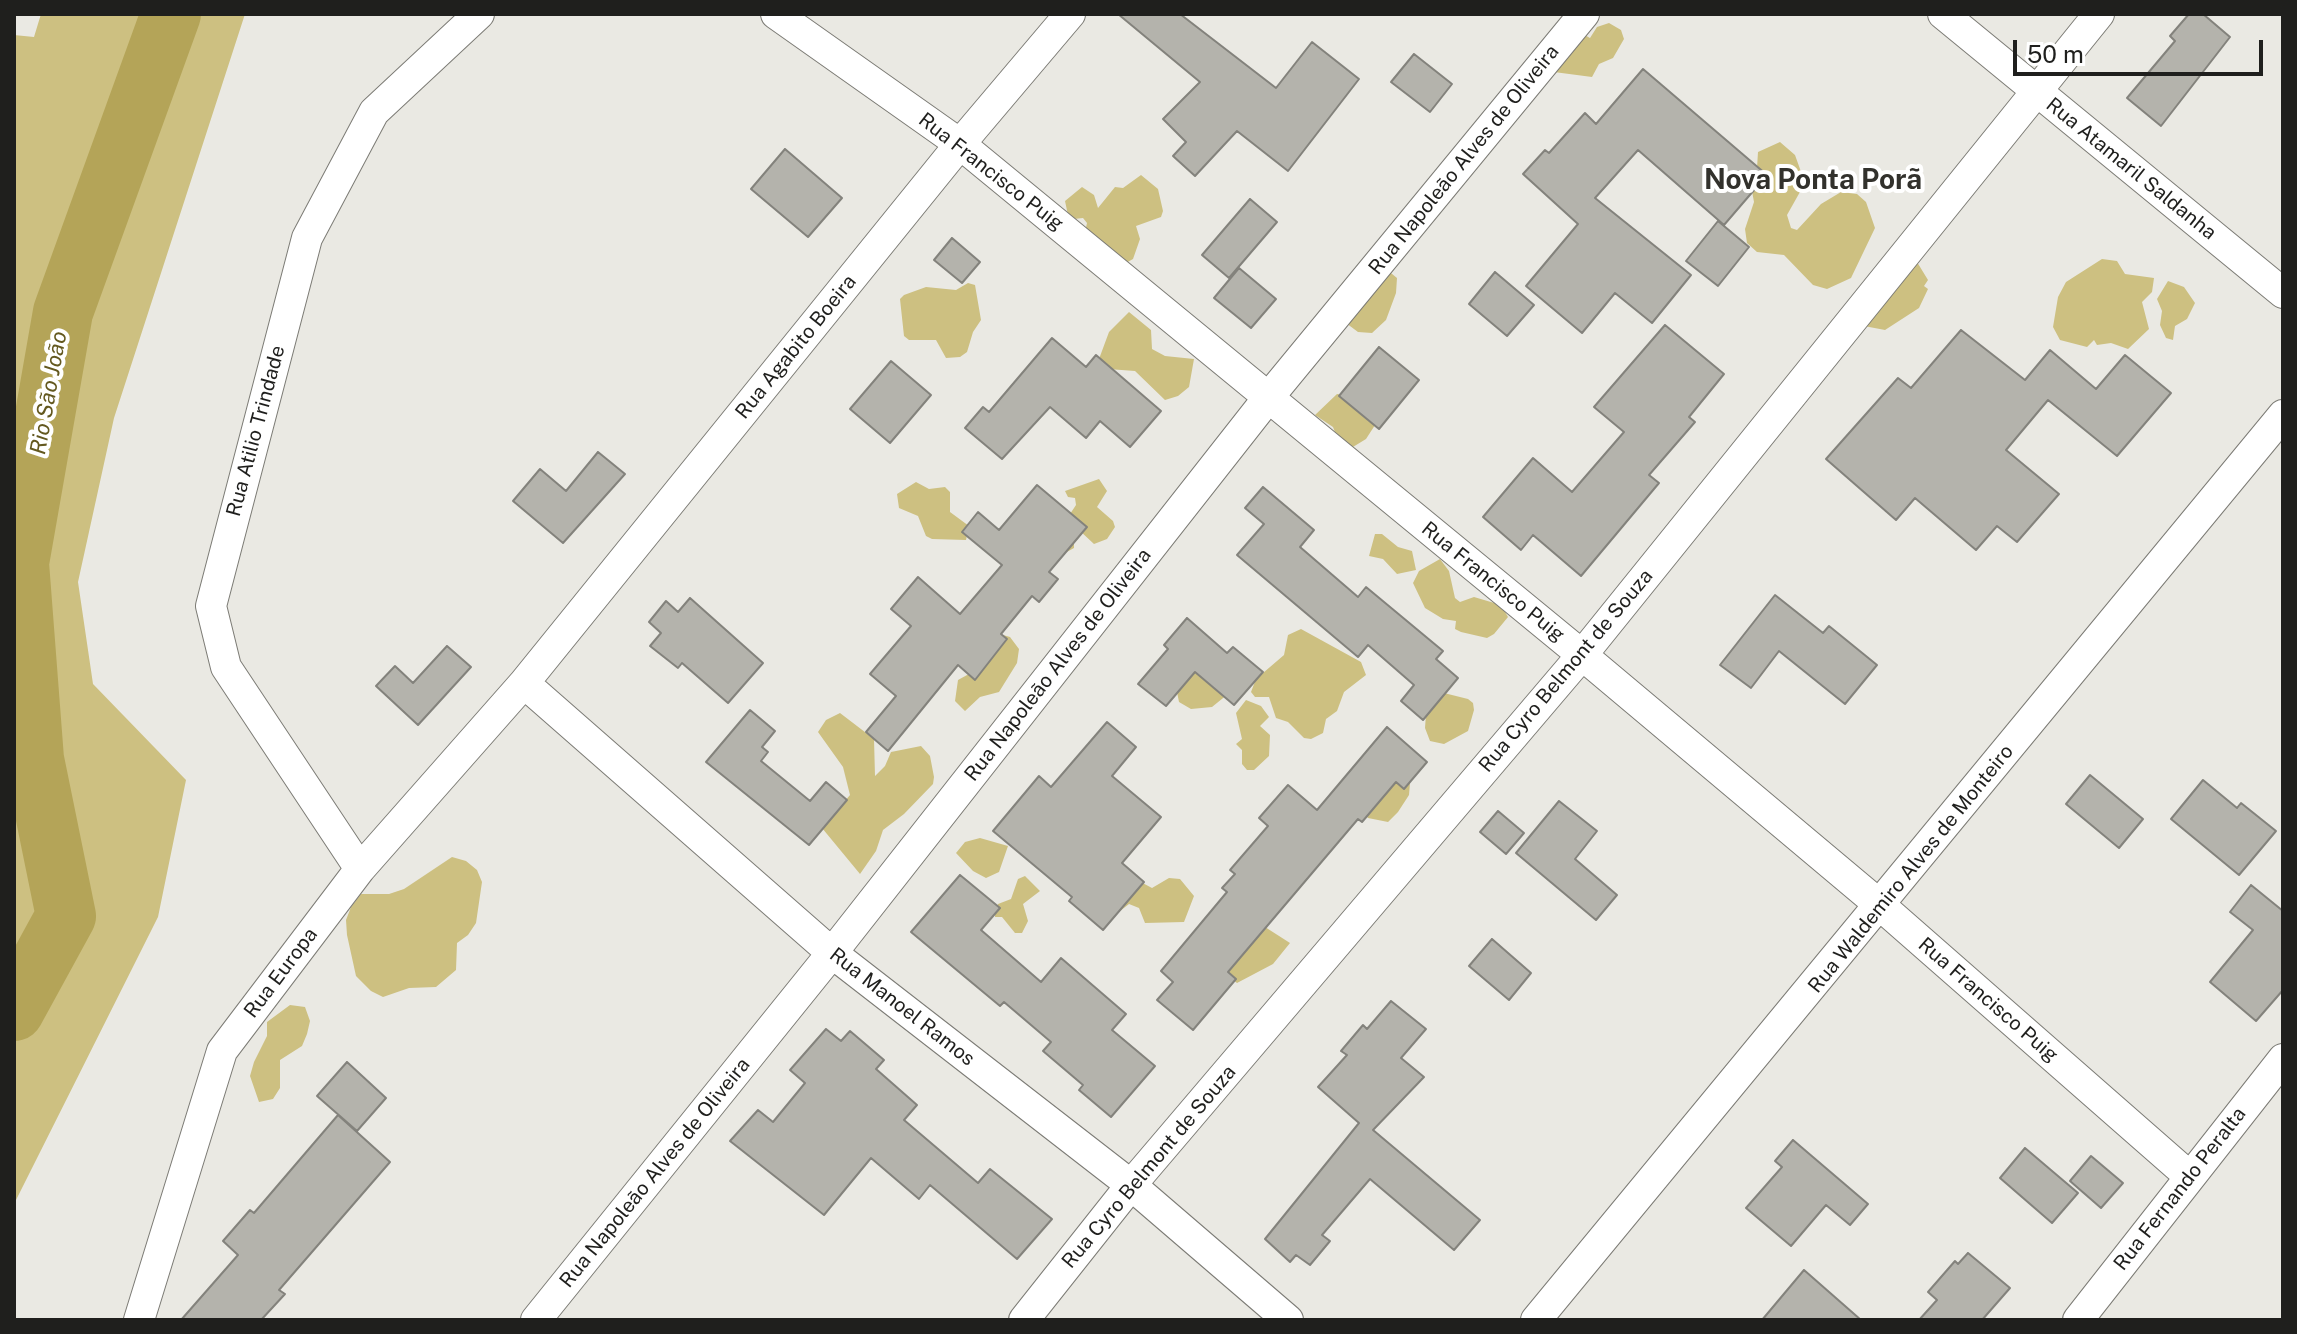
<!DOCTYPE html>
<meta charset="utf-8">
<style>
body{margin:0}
#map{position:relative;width:2297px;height:1334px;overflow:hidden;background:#eae9e3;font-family:"Public Sans",sans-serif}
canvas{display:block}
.frame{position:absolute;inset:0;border:16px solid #1f1f1d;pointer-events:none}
.scale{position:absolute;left:2013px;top:40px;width:250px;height:36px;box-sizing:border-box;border:4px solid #1f1f1d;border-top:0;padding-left:10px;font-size:24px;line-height:28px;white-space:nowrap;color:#1f1f1d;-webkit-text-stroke:6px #fff;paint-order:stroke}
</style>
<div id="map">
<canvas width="2297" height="1334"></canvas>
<div class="frame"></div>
<div class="scale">50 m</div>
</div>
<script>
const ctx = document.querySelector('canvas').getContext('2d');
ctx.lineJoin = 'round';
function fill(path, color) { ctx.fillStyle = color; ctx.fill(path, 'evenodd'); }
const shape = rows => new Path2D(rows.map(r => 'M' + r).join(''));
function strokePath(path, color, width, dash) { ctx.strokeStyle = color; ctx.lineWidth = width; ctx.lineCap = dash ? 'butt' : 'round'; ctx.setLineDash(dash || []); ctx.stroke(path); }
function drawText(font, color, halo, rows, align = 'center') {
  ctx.font = font + ' "Public Sans",sans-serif'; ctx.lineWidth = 8; ctx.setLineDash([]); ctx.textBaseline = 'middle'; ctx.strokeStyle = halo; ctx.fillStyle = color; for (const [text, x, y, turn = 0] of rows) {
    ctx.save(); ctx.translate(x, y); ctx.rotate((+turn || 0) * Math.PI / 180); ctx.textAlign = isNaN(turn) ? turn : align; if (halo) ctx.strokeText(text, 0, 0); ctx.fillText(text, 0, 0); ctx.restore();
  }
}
const green = shape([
 [41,14,245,14,114,418,78,582,93,684,186,780,158,917,14,1204,14,35,34,37],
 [1609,23,1621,30,1624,39,1613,58,1599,64,1592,77,1554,72,1581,33,1590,38,1597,27],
 [1780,142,1795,155,1805,183,1787,215,1791,228,1797,230,1821,204,1841,192,1857,194,1866,202,1875,228,1851,278,1827,289,1813,285,1784,255,1757,252,1747,243,1745,229,1754,202,1750,180,1757,168,1758,152],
 [1141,175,1158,189,1163,211,1161,217,1136,226,1140,239,1133,259,1126,263,1084,237,1087,223,1083,218,1074,219,1068,215,1065,201,1082,187,1094,195,1098,208,1115,187,1123,188],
 [2102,259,2117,261,2125,274,2154,278,2152,292,2142,302,2149,329,2128,349,2111,343,2097,345,2094,340,2087,347,2060,340,2053,327,2058,297,2066,282],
 [1917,262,1928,280,1924,286,1928,289,1919,308,1885,330,1864,326],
 [1386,269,1397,278,1396,293,1386,320,1372,333,1358,332,1346,323],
 [2168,281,2184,287,2195,303,2187,319,2175,326,2173,340,2166,338,2160,325,2162,311,2157,299],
 [968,283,975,285,981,320,973,332,967,352,960,357,946,358,936,340,909,340,904,336,900,299,904,295,926,287,956,290],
 [1129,312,1151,330,1152,349,1165,356,1194,359,1189,387,1178,396,1165,400,1135,371,1108,369,1099,359,1109,332],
 [1337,394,1352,396,1377,422,1366,439,1348,450,1338,440,1333,427,1315,415],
 [1099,479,1107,491,1097,507,1113,521,1115,527,1107,539,1094,544,1079,530,1074,534,1074,548,1063,554,1064,523,1076,505,1075,498,1068,497,1065,491],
 [916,482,929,489,945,487,950,492,950,512,969,526,966,540,932,539,926,536,918,516,899,508,897,494],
 [1375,534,1382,534,1398,547,1412,551,1416,570,1397,574,1383,559,1369,556],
 [1440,559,1449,571,1455,598,1460,602,1474,597,1501,605,1508,617,1494,634,1487,638,1461,632,1455,629,1456,621,1443,619,1425,608,1413,583,1419,571],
 [1301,629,1361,662,1366,675,1344,692,1337,711,1326,719,1323,733,1311,739,1304,738,1288,722,1276,718,1269,697,1255,697,1251,692,1256,679,1284,655,1288,635],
 [1003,635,1010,637,1019,649,1017,663,999,692,980,697,965,711,955,701,958,680,978,669],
 [1189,669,1216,681,1228,694,1212,707,1191,709,1179,702,1176,687],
 [1444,693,1468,699,1473,703,1474,710,1468,731,1444,744,1430,741,1425,728,1426,714],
 [1246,700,1261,706,1269,717,1260,726,1270,735,1269,756,1254,770,1247,770,1242,764,1242,750,1236,744,1242,739,1236,713],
 [840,713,874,739,875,776,885,766,891,752,921,746,930,756,934,777,933,784,904,814,883,830,876,851,860,874,822,828,850,795,843,767,818,732,826,720],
 [1404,779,1410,783,1409,795,1398,812,1388,822,1368,818,1364,813,1372,788],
 [980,838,1008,846,999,872,986,878,973,871,956,853,965,842],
 [452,857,466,861,477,870,482,882,476,923,468,935,457,943,456,970,436,987,409,988,383,997,371,991,356,976,347,935,346,920,351,907,361,894,389,894,404,889],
 [1025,876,1040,891,1023,904,1028,921,1022,933,1015,933,1002,917,995,917,995,911,998,904,1011,899,1018,879],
 [1169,878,1180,879,1194,896,1184,922,1145,923,1139,908,1129,904,1115,915,1137,880,1152,888],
 [1265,927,1290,943,1273,964,1237,983,1226,975,1242,943],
 [290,1005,305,1007,310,1021,307,1034,302,1046,280,1060,280,1088,273,1099,259,1102,250,1076,254,1062,267,1036,267,1022]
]);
const river = shape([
 [14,1011,66,916,34,759,19,563,63,312,171,14]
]);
const building = shape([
 [1118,14,1180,14,1276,88,1312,42,1359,79,1288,171,1237,131,1195,176,1173,156,1186,142,1163,119,1200,82,1118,14],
 [2189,14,2203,14,2230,37,2161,126,2127,98,2175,41,2170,36,2189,14],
 [1414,54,1452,84,1430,112,1391,82,1414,54],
 [1643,69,1767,175,1724,225,1638,150,1595,198,1691,275,1652,323,1615,293,1582,333,1526,286,1578,224,1523,174,1545,150,1549,153,1585,113,1596,124,1643,69],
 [785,149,842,198,808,237,751,189,785,149],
 [1250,199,1277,222,1229,278,1202,255,1250,199],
 [1718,221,1749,247,1718,286,1686,261,1718,221],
 [952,238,980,262,962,283,934,260,952,238],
 [1239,268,1276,299,1251,328,1214,298,1239,268],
 [1495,272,1534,305,1507,336,1469,304,1495,272],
 [1665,325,1724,374,1689,417,1695,422,1649,475,1659,483,1581,576,1533,535,1521,550,1483,517,1533,458,1572,492,1624,432,1594,407,1665,325],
 [1961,330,2025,380,2050,350,2096,389,2125,355,2171,393,2117,456,2048,400,2006,450,2059,494,2017,542,1997,526,1976,550,1915,498,1896,520,1826,459,1898,378,1911,388,1961,330],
 [1052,338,1086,367,1096,355,1161,411,1130,447,1100,421,1086,438,1050,407,1002,459,965,428,983,407,989,412,1052,338],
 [1379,347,1419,380,1379,429,1339,396,1379,347],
 [891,361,931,395,890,443,850,409,891,361],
 [598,452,625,474,563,543,513,501,540,469,566,491,598,452],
 [1037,485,1087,527,1049,572,1058,579,1039,602,1032,596,1001,634,1007,639,975,680,958,665,888,751,866,732,896,696,870,674,911,626,891,609,918,577,960,614,1002,565,962,532,978,512,999,530,1037,485],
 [1263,487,1314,530,1300,547,1358,597,1366,587,1443,651,1436,659,1458,678,1423,720,1401,701,1414,685,1368,645,1358,657,1237,555,1264,524,1245,508,1263,487],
 [1775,595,1823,633,1829,626,1877,665,1845,704,1779,651,1751,688,1720,665,1775,595],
 [690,598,763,663,728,703,682,663,678,668,650,646,661,633,649,622,666,601,678,612,690,598],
 [1187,618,1227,653,1233,647,1263,672,1234,705,1195,672,1166,706,1138,684,1168,649,1164,645,1187,618],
 [447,646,471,667,418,725,376,686,395,666,413,683,447,646],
 [750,710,775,731,762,747,768,752,761,761,810,801,826,782,847,800,809,845,706,762,750,710],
 [1107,722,1136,747,1112,776,1161,817,1122,863,1144,882,1103,930,1069,901,1072,897,993,831,1039,776,1051,787,1107,722],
 [1387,727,1427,762,1404,789,1396,782,1362,822,1358,819,1228,972,1236,979,1193,1030,1157,1000,1173,982,1161,971,1227,892,1222,888,1235,874,1230,870,1268,826,1259,818,1288,785,1317,810,1387,727],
 [2090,775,2143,819,2119,848,2066,804,2090,775],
 [2203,780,2237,808,2241,803,2276,831,2239,875,2171,819,2203,780],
 [1559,801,1597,831,1575,859,1617,895,1596,920,1516,853,1559,801],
 [1498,811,1524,833,1506,854,1480,832,1498,811],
 [960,875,1000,908,981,930,1041,982,1061,958,1126,1014,1112,1030,1155,1066,1111,1117,1079,1090,1083,1085,1043,1051,1051,1042,1004,1002,1000,1006,911,932,960,875],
 [2251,885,2283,911,2283,990,2256,1021,2210,982,2253,930,2230,912,2251,885],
 [1492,939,1531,973,1509,1000,1469,966,1492,939],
 [1391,1001,1426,1029,1401,1058,1424,1077,1373,1130,1480,1220,1454,1250,1370,1179,1322,1235,1330,1241,1310,1265,1296,1255,1290,1262,1265,1239,1359,1123,1318,1087,1347,1055,1341,1051,1363,1025,1367,1029,1391,1001],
 [826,1029,841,1041,850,1031,884,1060,876,1069,917,1105,904,1120,978,1183,990,1169,1052,1219,1017,1259,930,1185,919,1199,871,1158,824,1215,730,1141,758,1110,773,1122,805,1083,790,1070,826,1029],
 [347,1062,386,1098,357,1131,317,1096,347,1062],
 [338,1115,390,1162,279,1290,285,1294,261,1320,181,1320,238,1255,223,1241,250,1210,254,1213,338,1115],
 [1793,1140,1868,1204,1850,1225,1826,1205,1791,1246,1746,1208,1782,1167,1775,1161,1793,1140],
 [2025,1148,2078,1193,2052,1223,2000,1178,2025,1148],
 [2091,1156,2123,1183,2101,1208,2070,1181,2091,1156],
 [1968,1253,2010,1288,1982,1320,1919,1320,1937,1300,1928,1292,1955,1261,1958,1264,1968,1253],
 [1804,1270,1861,1320,1762,1320,1804,1270]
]);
const street = shape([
 [776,14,960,144,1582,655,1881,906,2189,1176],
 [1943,14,2283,293],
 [524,683,832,953,1131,1185,1288,1320],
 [360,869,226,667,211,606,307,238,374,112,479,14],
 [139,1320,222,1051,360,869,524,683,960,144,1070,14],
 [536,1320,832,953,1268,398,1584,14],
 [1024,1320,1131,1185,1582,655,2099,14],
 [1536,1320,2283,415],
 [2078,1320,2283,1059]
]);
const streetNames = [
 ["Rua Napoleão Alves de Oliveira",1464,160,-51],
 ["Rua Atamaril Saldanha",2131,169,39],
 ["Rua Francisco Puig",991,172,38],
 ["Rua Agabito Boeira",796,347,-51],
 ["Rua Atilio Trindade",256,431,-75],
 ["Rua Francisco Puig",1493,582,39],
 ["Rua Napoleão Alves de Oliveira",1058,665,-52],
 ["Rua Cyro Belmont de Souza",1566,671,-50],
 ["Rua Waldemiro Alves de Monteiro",1911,869,-51],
 ["Rua Europa",281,973,-53],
 ["Rua Francisco Puig",1988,1000,41],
 ["Rua Manoel Ramos",902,1007,38],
 ["Rua Cyro Belmont de Souza",1149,1167,-50],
 ["Rua Napoleão Alves de Oliveira",655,1173,-51],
 ["Rua Fernando Peralta",2180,1189,-52]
];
const waterNames = [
 ["Rio São João",49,393,-80]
];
const districtNames = [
 ["Nova Ponta Porã",1813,180]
];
fill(green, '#cdc081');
strokePath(river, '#b4a458', 60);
fill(building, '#b4b3ac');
strokePath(building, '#83827c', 2);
strokePath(street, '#7c7b75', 32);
strokePath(street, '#fff', 30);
drawText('20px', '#1f1f1d', '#fff', streetNames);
drawText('italic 22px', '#63581f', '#fff', waterNames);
drawText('bold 28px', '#32312c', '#fff', districtNames);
</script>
